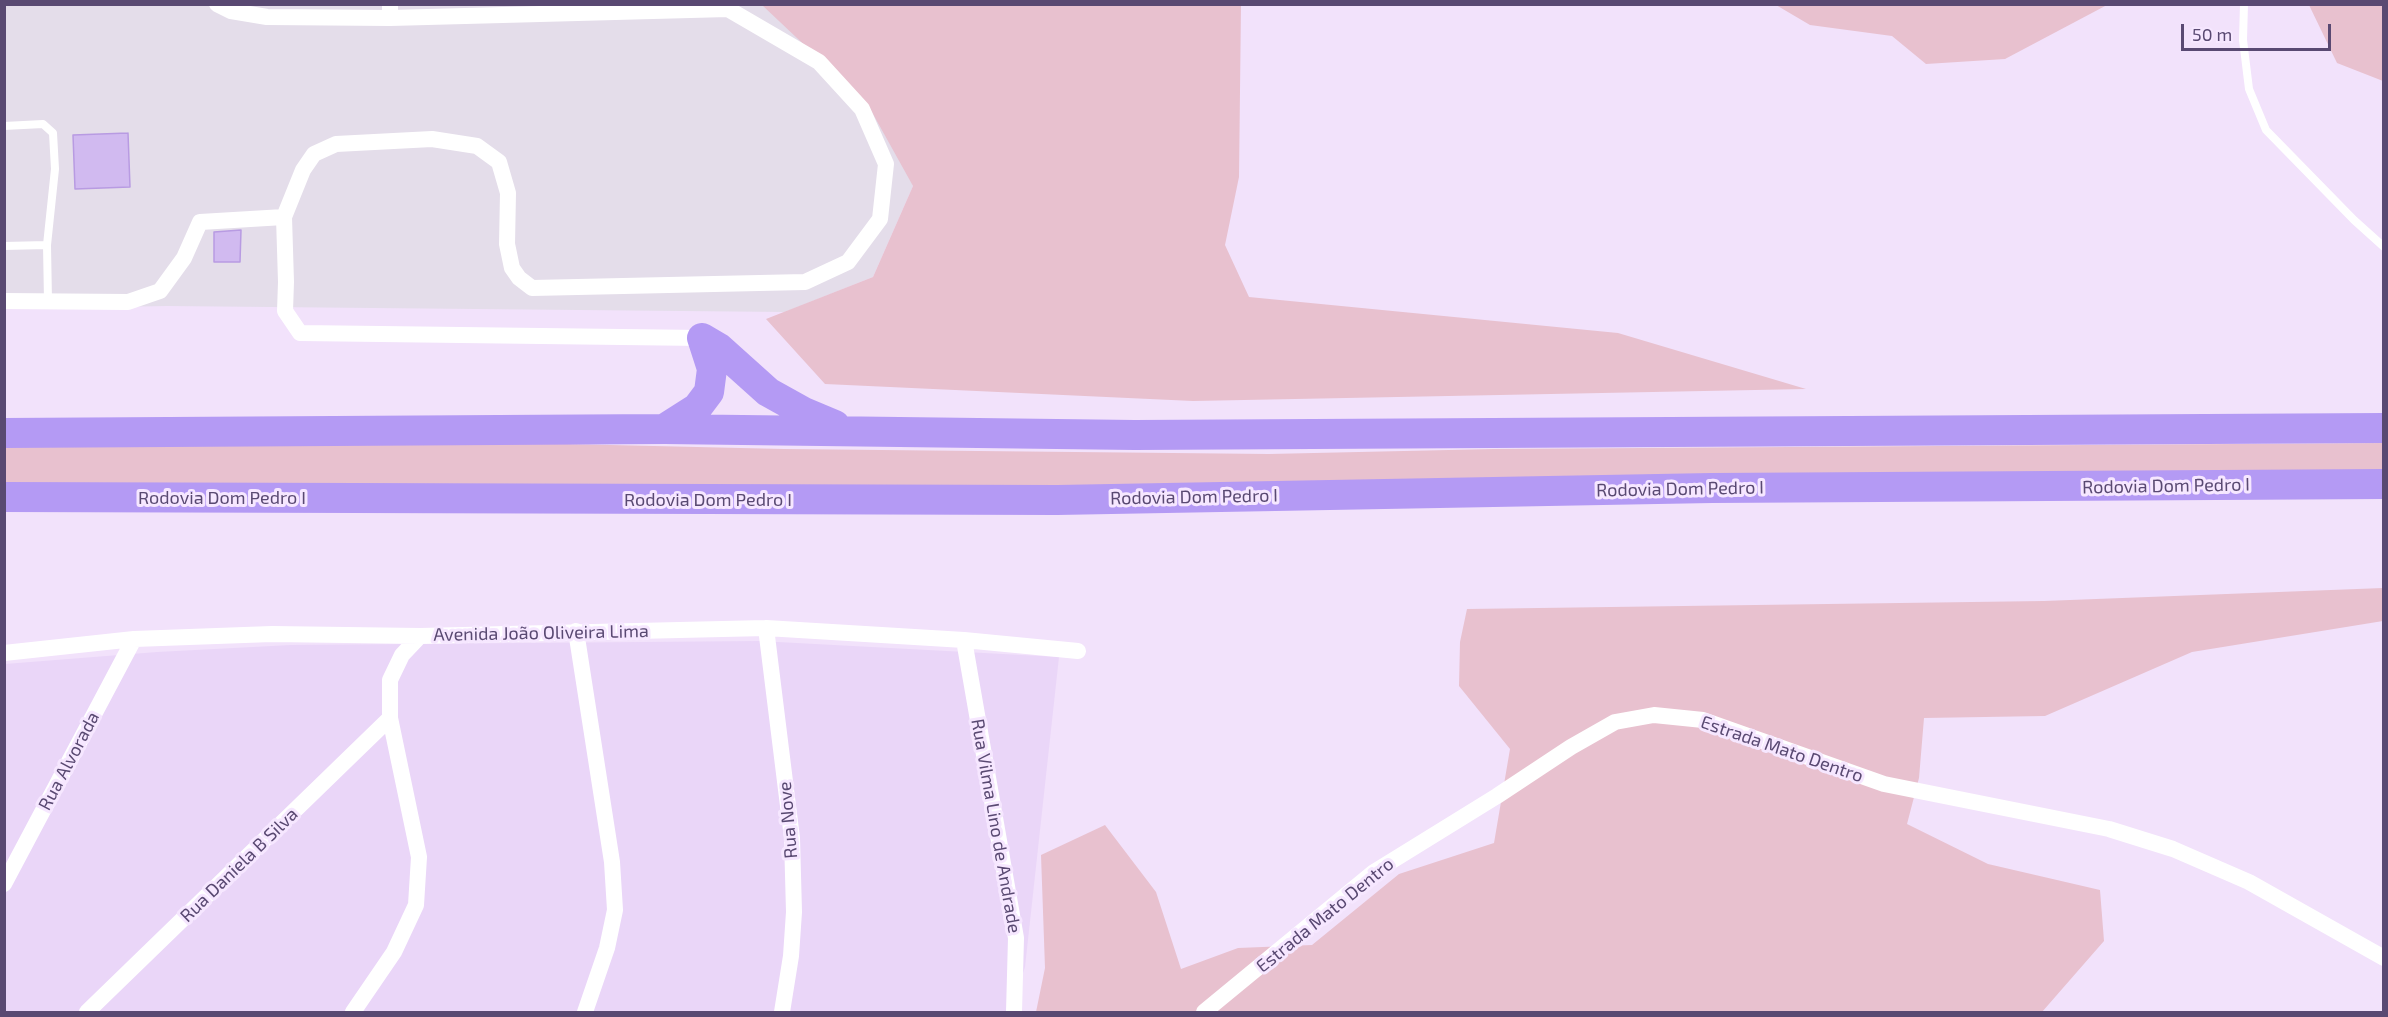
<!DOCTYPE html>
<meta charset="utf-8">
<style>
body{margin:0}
#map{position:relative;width:2388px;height:1017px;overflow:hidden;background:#f2e2fb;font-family:"Exo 2",sans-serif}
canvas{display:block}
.frame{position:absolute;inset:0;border:6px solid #594972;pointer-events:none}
.scale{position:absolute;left:2181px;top:24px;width:150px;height:27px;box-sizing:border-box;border:3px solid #594972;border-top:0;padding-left:8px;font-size:18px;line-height:21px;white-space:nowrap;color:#594972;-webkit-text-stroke:4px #f6e7ff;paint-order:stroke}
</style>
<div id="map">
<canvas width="2388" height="1017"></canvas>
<div class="frame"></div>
<div class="scale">50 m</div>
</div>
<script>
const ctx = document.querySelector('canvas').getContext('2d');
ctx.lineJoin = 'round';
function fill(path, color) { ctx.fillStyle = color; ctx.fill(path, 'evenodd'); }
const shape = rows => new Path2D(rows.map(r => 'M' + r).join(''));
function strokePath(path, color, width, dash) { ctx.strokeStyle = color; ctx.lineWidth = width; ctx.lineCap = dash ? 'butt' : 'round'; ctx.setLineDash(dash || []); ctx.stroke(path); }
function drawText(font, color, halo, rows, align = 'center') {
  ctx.font = font + ' "Exo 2",sans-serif'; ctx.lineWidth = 6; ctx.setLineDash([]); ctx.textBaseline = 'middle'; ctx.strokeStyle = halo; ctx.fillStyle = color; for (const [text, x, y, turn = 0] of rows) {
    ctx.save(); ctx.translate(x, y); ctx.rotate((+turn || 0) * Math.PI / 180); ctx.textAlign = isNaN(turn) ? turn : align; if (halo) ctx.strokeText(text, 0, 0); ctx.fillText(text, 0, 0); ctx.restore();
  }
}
const residential = shape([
 [759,641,1059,657,1025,967,1011,1012,5,1012,5,664,157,652,291,645]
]);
const industrial = shape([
 [4,5,779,5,895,130,913,186,873,277,785,312,167,306,5,309]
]);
const green = shape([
 [762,5,1241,5,1239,177,1225,245,1249,297,1618,333,1806,389,1193,401,825,384,766,319,873,277,913,186,868,105],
 [1776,5,2107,5,2005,59,1926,64,1892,36,1810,25],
 [2309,5,2383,5,2383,81,2337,63],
 [480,442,784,449,1269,454,1494,449,2384,443,2383,472,1269,486,5,484,5,444],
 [2383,588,2383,621,2192,652,2045,716,1924,718,1919,778,1907,824,1988,864,2100,890,2104,941,2042,1012,1036,1012,1045,968,1041,855,1105,825,1156,892,1181,969,1238,948,1312,945,1399,874,1494,843,1510,749,1459,686,1460,642,1467,609,2044,601]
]);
const building = shape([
 [128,133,130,187,75,189,73,135,128,133],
 [241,230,240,262,214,262,214,232,241,230]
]);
const lane = shape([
 [2244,4,2243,40,2249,89,2266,130,2354,220,2384,247],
 [4,126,43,124,53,133,55,169,47,245,48,301],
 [4,246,47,245]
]);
const street = shape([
 [217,4,231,11,267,17,390,18,390,4],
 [390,18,728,9],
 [284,217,303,170,314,154,336,144,432,139,477,146,499,162,508,193,507,244,512,268,519,278,532,288,805,282,848,262,880,219,886,164,862,109,819,62,728,9,724,4],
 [4,301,128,302,160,291,184,258,200,222,284,217,286,282,285,311,300,333,702,338],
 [766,628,792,838,794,912,791,956,782,1012],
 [576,631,612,862,615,910,607,948,585,1012],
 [964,640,1016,938,1014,1012],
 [4,653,134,639,272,634,420,636,766,628,964,640,1078,651],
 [4,884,134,639],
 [87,1012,390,718],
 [353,1012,394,952,416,905,419,857,390,718,390,680,402,655,420,636],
 [1204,1012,1374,872,1497,796,1571,747,1615,722,1654,715,1703,720,1884,784,2109,829,2173,849,2249,882,2384,958]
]);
const highway = shape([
 [702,338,719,348,768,392,804,412,835,425],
 [664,429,697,408,709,392,712,369,702,338],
 [4,433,664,429,1135,435,2384,428],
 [4,497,1057,500,1712,488,2384,484]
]);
const streetNames = [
 ["Rodovia Dom Pedro I",2166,486,-1],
 ["Rodovia Dom Pedro I",1680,489,-1],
 ["Rodovia Dom Pedro I",1194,497,-1],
 ["Rodovia Dom Pedro I",222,498],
 ["Rodovia Dom Pedro I",708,500],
 ["Avenida João Oliveira Lima",541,633,-1],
 ["Estrada Mato Dentro",1782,749,19],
 ["Rua Alvorada",69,761,-62],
 ["Rua Nove",788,820,-95],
 ["Rua Vilma Lino de Andrade",996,826,80],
 ["Rua Daniela B Silva",239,865,-44],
 ["Estrada Mato Dentro",1325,915,-39]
];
fill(residential, '#ead6f8');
fill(industrial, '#e4ddea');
fill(green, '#e8c1cf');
fill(building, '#d1baf0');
strokePath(building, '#b89be2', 1.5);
strokePath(lane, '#fff', 8);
strokePath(street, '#fff', 16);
strokePath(highway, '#b49af4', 30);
drawText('18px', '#594972', '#f6e7ff', streetNames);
</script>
